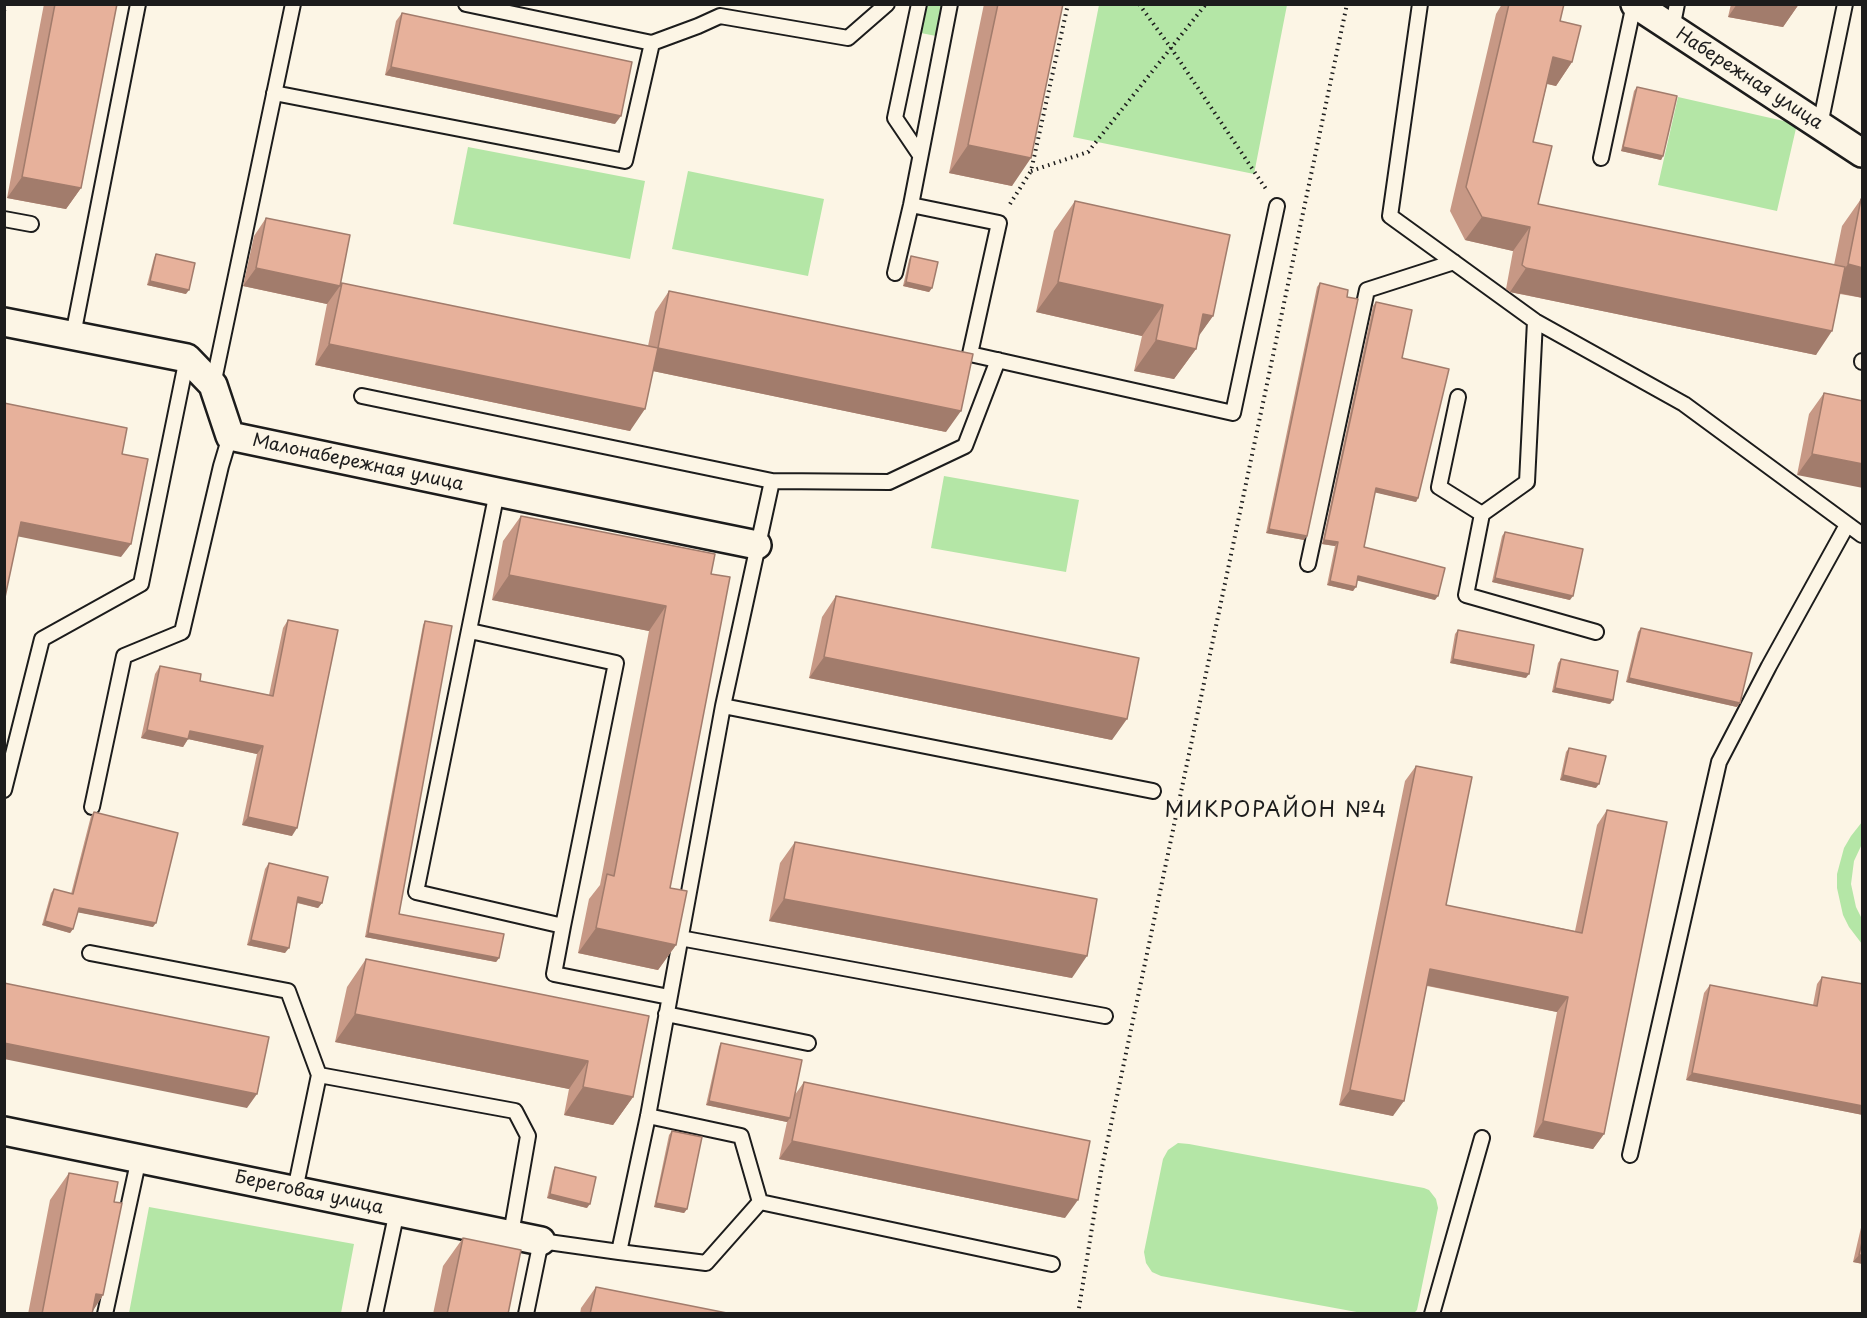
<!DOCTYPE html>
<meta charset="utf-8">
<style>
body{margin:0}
#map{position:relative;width:1867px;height:1318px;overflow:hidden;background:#fcf5e5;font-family:"Playpen Sans",sans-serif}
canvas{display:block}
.frame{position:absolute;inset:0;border:6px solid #1c1c1c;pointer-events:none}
</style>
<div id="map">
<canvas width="1867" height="1318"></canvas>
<div class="frame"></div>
</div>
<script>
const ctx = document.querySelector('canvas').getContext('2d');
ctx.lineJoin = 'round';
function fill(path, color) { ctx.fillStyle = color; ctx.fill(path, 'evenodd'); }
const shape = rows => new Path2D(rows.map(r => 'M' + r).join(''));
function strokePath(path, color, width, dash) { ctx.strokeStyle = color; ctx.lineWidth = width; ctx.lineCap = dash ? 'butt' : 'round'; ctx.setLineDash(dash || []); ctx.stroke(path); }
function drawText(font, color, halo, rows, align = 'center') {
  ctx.font = font + ' "Playpen Sans",sans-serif'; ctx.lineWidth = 5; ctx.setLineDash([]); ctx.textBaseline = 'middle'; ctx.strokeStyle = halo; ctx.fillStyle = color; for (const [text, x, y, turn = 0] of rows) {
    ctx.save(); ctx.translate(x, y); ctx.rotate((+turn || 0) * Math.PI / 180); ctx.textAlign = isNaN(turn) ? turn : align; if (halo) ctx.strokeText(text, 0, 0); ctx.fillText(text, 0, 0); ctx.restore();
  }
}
const green = shape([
 [927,5,942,5,936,36,921,33],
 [1099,5,1287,5,1254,174,1073,137],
 [1678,97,1797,124,1777,211,1658,185],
 [468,147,645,181,630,259,453,224],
 [688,171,824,199,808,276,672,249],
 [944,476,1079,500,1066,572,931,548],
 [1862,822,1862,844,1854,861,1851,884,1856,907,1862,919,1862,944,1849,927,1843,915,1837,888,1837,874,1844,848,1851,836],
 [1178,1143,1189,1144,1424,1188,1429,1190,1436,1199,1438,1208,1417,1310,1414,1313,1362,1313,1161,1276,1152,1272,1146,1263,1144,1252,1163,1159,1168,1150],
 [149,1207,354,1244,341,1313,129,1313]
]);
const path = shape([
 [1139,4,1171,48,1266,189],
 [4,11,6,4],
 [1031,171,1088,152,1206,4],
 [1010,204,1031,171,1068,4],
 [1078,1314,1101,1172,1347,4]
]);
const lane = shape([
 [919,4,895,118,920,155],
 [1420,4,1390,216,1535,321,1684,404,1862,535],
 [1672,29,1677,4],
 [652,43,698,26,720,16,848,38,887,4],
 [274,93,625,161,652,43,466,4],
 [1820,125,1845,4],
 [1601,158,1634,4],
 [911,205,999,223,970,354,1233,413,1277,206],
 [4,219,31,224],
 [895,273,911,205,950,4],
 [1535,321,1527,482,1482,514,1466,595,1596,632],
 [73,335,138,4],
 [1862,361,1862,362],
 [213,385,293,4],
 [362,396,772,481],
 [1458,397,1439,487,1482,514],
 [497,492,416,892,563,926,554,974,669,997],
 [1308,564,1367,290,1454,262],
 [470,631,616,663,563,926],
 [723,706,1153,791],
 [4,790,42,639,141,584,187,358],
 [92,807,124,656,182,632,221,466,230,436],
 [680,938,1105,1016],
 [90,953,288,991,319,1075],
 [666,1014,808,1043],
 [648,1116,741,1136,760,1202,1052,1264],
 [1630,1155,1719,762,1769,666,1847,525],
 [295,1190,319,1075,515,1111,528,1136,511,1234],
 [619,1252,706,1263,760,1202],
 [105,1314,139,1158],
 [375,1314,397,1211],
 [526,1314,541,1241,619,1252,648,1116,723,706,772,481,889,482,965,446,998,360],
 [1432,1314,1482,1138]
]);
const street = shape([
 [1635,4,1862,153],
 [4,322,187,358,213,385,230,436,497,492,757,545],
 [4,1131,541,1241]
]);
const wall = shape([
 [44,4,117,4,81,188,66,209,7,198],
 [984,4,1063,4,1012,186,949,173],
 [1502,4,1564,4,1560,21,1572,62,1556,86,1547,84,1533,142,1538,204,1834,265,1842,226,1861,199,1863,199,1863,298,1840,294,1816,355,1510,292,1506,289,1513,251,1465,240,1450,211,1496,14],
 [1731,4,1799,4,1783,27,1728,17],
 [402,13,615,124,385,75,396,21],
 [1637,87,1663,156,1661,160,1621,151,1634,91],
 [1075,201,1213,316,1198,336,1196,349,1174,379,1134,371,1142,336,1036,312,1054,231],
 [266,218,340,286,342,283,648,346,655,312,669,291,946,432,653,371,630,431,315,365,327,304,243,286,254,236],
 [156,254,186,294,147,285,154,258],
 [911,256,932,288,929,292,903,286,909,260],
 [1320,283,1304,540,1266,533,1317,287],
 [1376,302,1402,358,1418,498,1416,502,1375,492,1364,547,1435,600,1357,580,1353,591,1327,585,1335,546,1322,544,1373,306],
 [1824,393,1863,401,1797,475,1809,414],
 [521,516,711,574,670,888,676,945,658,970,578,953,589,899,600,885,649,631,492,600,503,541],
 [1505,532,1570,600,1492,582,1502,536],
 [836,596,1112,740,809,678,822,617],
 [288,620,292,836,242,825,257,754,188,739,183,747,141,738,155,674,160,666,200,681,269,695,283,628],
 [425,621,399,914,499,958,496,962,365,937,423,625],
 [1641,628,1737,707,1626,682,1638,632],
 [1458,630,1526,678,1450,663,1455,634],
 [1561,659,1610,704,1552,692,1558,663],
 [1569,748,1596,788,1560,780,1566,752],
 [1416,766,1446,905,1575,931,1597,825,1607,810,1604,1134,1593,1149,1533,1137,1557,1012,1427,986,1393,1116,1339,1105,1405,781],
 [94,812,153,927,78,912,73,929,70,933,42,925,51,893,54,889,71,894,91,816],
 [795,842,1072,978,769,921,780,863],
 [269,863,322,903,318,908,297,903,285,953,247,945,265,869],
 [366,959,649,1016,633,1097,613,1125,564,1115,569,1089,335,1042,347,987],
 [1822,977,1863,984,1863,1115,1686,1080,1704,993,1710,985,1813,1005,1817,984],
 [721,1043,794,1096,804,1082,1065,1218,779,1159,787,1122,706,1105,719,1047],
 [672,1131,687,1209,684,1213,654,1207,669,1135],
 [555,1167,587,1208,547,1198,553,1171],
 [69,1173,114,1202,103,1295,92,1311,92,1314,28,1314,50,1200],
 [1863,1219,1863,1264,1853,1262],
 [463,1238,508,1314,433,1314,443,1266],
 [596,1287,732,1314,580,1314,581,1308]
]);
const shadedWall = shape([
 [1737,4,1799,4,1783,27,1728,17],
 [1553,57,1572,62,1556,86,1536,81],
 [391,67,621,116,615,124,385,75],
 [968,145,1031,158,1012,186,949,173],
 [1623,147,1663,156,1661,160,1621,151],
 [22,177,81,188,66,209,7,198],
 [1482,217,1530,227,1513,251,1465,240],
 [1848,264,1863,268,1863,298,1829,291],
 [256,268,340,286,327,304,243,286],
 [1526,268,1832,331,1816,355,1510,292],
 [150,281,189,290,186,294,147,285],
 [906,282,932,288,929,292,903,286],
 [1058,282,1163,305,1142,336,1036,312],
 [1203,314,1213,316,1191,347],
 [1156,340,1196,349,1174,379,1134,371],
 [329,344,645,409,630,431,315,365],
 [658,348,961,411,946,432,643,369],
 [1812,454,1863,464,1863,488,1797,475],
 [1376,488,1418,498,1416,502,1373,492],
 [21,522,131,544,121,557,11,535],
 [1269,529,1307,536,1304,540,1266,533],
 [1324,540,1338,542,1335,546,1322,544],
 [509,575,666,606,649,631,492,600],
 [1358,576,1438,596,1435,600,1355,580],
 [1495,578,1573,596,1570,600,1492,582],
 [1330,581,1356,587,1353,591,1327,585],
 [824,657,1127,719,1112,740,809,678],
 [1453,659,1529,674,1526,678,1450,663],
 [1629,678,1740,703,1737,707,1626,682],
 [1555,688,1613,700,1610,704,1552,692],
 [147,730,190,731,263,746,257,754,188,739,183,747,141,738],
 [1563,775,1599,784,1596,788,1560,780],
 [248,817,297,828,292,836,242,825],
 [298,897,322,903,318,908,295,902],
 [784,899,1087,956,1072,978,769,921],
 [79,908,156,923,153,927,76,912],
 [45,921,73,929,70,933,42,925],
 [596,928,676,945,658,970,578,953],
 [368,933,499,958,496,962,365,937],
 [251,940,289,948,285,953,247,945],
 [1430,969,1568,997,1557,1012,1420,984],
 [355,1014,588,1061,569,1089,335,1042],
 [4,1043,257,1094,247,1108,4,1059],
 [1692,1073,1863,1106,1863,1115,1686,1080],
 [583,1087,633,1097,613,1125,564,1115],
 [1350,1090,1404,1101,1393,1116,1339,1105],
 [709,1101,790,1118,787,1122,706,1105],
 [1543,1121,1604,1134,1593,1149,1533,1137],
 [792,1141,1078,1200,1065,1218,779,1159],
 [550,1194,590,1204,587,1208,547,1198],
 [656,1203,687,1209,684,1213,654,1207],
 [1859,1255,1863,1255,1863,1264,1853,1262],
 [96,1294,103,1295,91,1314]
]);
const building = shape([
 [55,4,117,4,81,188,22,177,55,4],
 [998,4,1063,4,1031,158,968,145,998,4],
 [1509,4,1564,4,1560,21,1581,26,1572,62,1553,57,1533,142,1552,146,1538,204,1845,267,1832,331,1526,268,1522,265,1530,227,1482,217,1466,187,1509,4],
 [402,13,632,62,621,116,391,67,402,13],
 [1637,87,1677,96,1663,156,1623,147,1637,87],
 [1861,199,1863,199,1863,268,1848,264,1861,199],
 [1075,201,1230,235,1213,316,1203,314,1196,349,1156,340,1163,305,1058,282,1075,201],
 [266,218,350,235,340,286,256,268,266,218],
 [156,254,195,263,189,290,150,281,156,254],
 [911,256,938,262,932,288,906,282,911,256],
 [342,283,658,348,645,409,329,344,342,283],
 [1320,283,1348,290,1347,297,1358,299,1307,536,1269,529,1320,283],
 [669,291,973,354,961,411,658,348,669,291],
 [1376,302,1412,310,1402,358,1449,369,1418,498,1376,488,1364,547,1445,568,1438,596,1358,576,1356,587,1330,581,1338,542,1324,540,1376,302],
 [1824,393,1863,401,1863,464,1812,454,1824,393],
 [4,403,127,428,122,454,148,459,131,544,21,522,4,602,4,403],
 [521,516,715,554,711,574,730,577,670,888,687,891,676,945,596,928,607,874,614,876,666,606,509,575,521,516],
 [1505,532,1583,549,1573,596,1495,578,1505,532],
 [836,596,1139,658,1127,719,824,657,836,596],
 [288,620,338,630,297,828,248,817,263,746,190,731,188,739,147,730,160,666,201,674,200,681,273,696,288,620],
 [425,621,452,626,399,914,504,934,499,958,368,933,425,621],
 [1641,628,1752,653,1740,703,1629,678,1641,628],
 [1458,630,1534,645,1529,674,1453,659,1458,630],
 [1561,659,1618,671,1613,700,1555,688,1561,659],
 [1569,748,1606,756,1599,784,1563,775,1569,748],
 [1416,766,1472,777,1446,905,1582,933,1607,810,1667,822,1604,1134,1543,1121,1568,997,1430,969,1404,1101,1350,1090,1416,766],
 [94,812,178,833,156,923,79,908,73,929,45,921,54,889,73,894,94,812],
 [795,842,1097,899,1087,956,784,899,795,842],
 [269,863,328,877,322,903,298,897,289,948,251,940,269,863],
 [366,959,649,1016,633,1097,583,1087,588,1061,355,1014,366,959],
 [1822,977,1863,984,1863,1106,1692,1073,1710,985,1817,1006,1822,977],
 [4,983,269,1037,257,1094,4,1043,4,983],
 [721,1043,802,1060,790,1118,709,1101,721,1043],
 [804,1082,1090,1141,1078,1200,792,1141,804,1082],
 [672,1131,702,1137,687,1209,656,1203,672,1131],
 [555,1167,596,1177,590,1204,550,1194,555,1167],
 [69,1173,118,1182,114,1202,122,1203,103,1295,96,1294,92,1314,42,1314,69,1173],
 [463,1238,521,1250,508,1314,447,1314,463,1238],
 [1863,1238,1863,1255,1859,1255,1863,1238],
 [596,1287,732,1314,590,1314,596,1287]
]);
const streetNames = [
 ["Набережная улица",1749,79,33],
 ["Малонабережная улица",358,463,12],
 ["Береговая улица",309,1193,12]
];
const quarterNames = [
 ["МИКРОРАЙОН №4",1276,811]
];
fill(green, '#b4e6a6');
strokePath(lane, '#1c1c1c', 18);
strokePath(street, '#1c1c1c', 32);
strokePath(path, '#1c1c1c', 4, [1.5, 4.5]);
strokePath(lane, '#fcf5e5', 14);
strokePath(street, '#fcf5e5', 27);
fill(wall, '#c79885');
fill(shadedWall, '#a27c6c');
fill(building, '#e7b19b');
strokePath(building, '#a27c6c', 1.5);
drawText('18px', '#1c1c1c', '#fcf5e5', streetNames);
ctx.letterSpacing = '1.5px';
drawText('21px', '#1c1c1c', '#fcf5e5', quarterNames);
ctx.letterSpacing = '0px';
</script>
